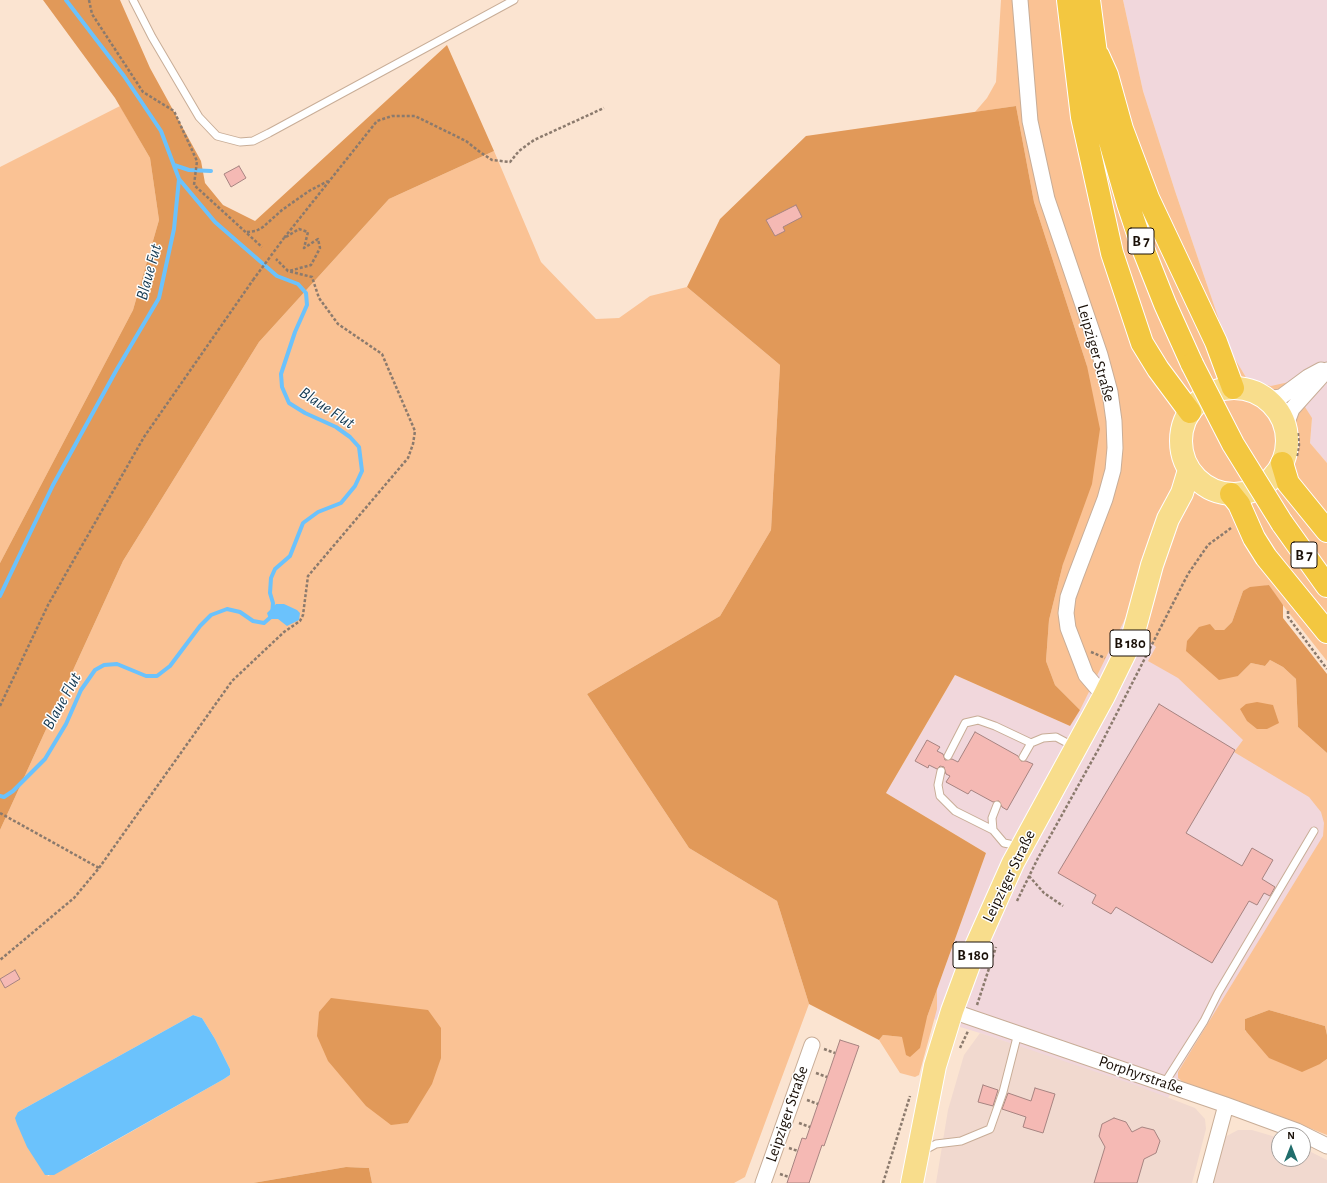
<!DOCTYPE html>
<meta charset="utf-8">
<style>
body{margin:0}
#map{position:relative;width:1327px;height:1183px;overflow:hidden;background:#fbe4d1;font-family:"Alegreya Sans",sans-serif}
canvas{display:block}
.north{position:absolute;left:1271px;top:1127px;width:40px;height:40px;box-sizing:border-box;background:#fff;border:1px solid #a39f9c;border-radius:50%;rotate:0deg;font-size:11px;font-weight:700;line-height:16px;text-align:center;color:#1a1008}
.north::after{content:'';display:block;margin:auto;width:14px;height:18px;background:#216d6c;clip-path:polygon(50% 0,100% 100%,50% 72%,0 100%)}
</style>
<div id="map">
<canvas width="1327" height="1183"></canvas>
<div class="north">N</div>
</div>
<script>
const ctx = document.querySelector('canvas').getContext('2d');
ctx.lineJoin = 'round';
function fill(path, color) { ctx.fillStyle = color; ctx.fill(path, 'evenodd'); }
const shape = rows => new Path2D(rows.map(r => 'M' + r).join(''));
function strokePath(path, color, width, dash) { ctx.strokeStyle = color; ctx.lineWidth = width; ctx.lineCap = dash ? 'butt' : 'round'; ctx.setLineDash(dash || []); ctx.stroke(path); }
function drawText(font, color, halo, rows, align = 'center') {
  ctx.font = font + ' "Alegreya Sans",sans-serif'; ctx.lineWidth = 3; ctx.setLineDash([]); ctx.textBaseline = 'middle'; ctx.strokeStyle = halo; ctx.fillStyle = color; for (const [text, x, y, turn = 0] of rows) {
    ctx.save(); ctx.translate(x, y); ctx.rotate((+turn || 0) * Math.PI / 180); ctx.textAlign = isNaN(turn) ? turn : align; if (halo) ctx.strokeText(text, 0, 0); ctx.fillText(text, 0, 0); ctx.restore();
  }
}
const commercial = shape([
 [1123,0,1327,0,1327,463,1310,443,1312,418,1271,386,1247,379,1229,349,1175,191,1143,91],
 [1125,619,1327,797,1327,843,1168,1098,980,1033,927,1017,986,853,886,793,955,675,1070,726,1080,710]
]);
const industrial = shape([
 [980,1033,1138,1086,1195,1108,1205,1119,1206,1129,1192,1183,936,1183,948,1110,964,1055],
 [1238,1130,1252,1130,1279,1138,1279,1159,1303,1159,1303,1148,1327,1160,1327,1183,1211,1183,1223,1138]
]);
const green = shape([
 [1001,0,1123,0,1143,91,1175,191,1229,349,1247,379,1271,386,1289,382,1312,418,1310,443,1327,463,1327,661,1278,599,1269,585,1243,591,1232,622,1224,630,1215,630,1238,676,1251,663,1265,666,1270,660,1283,667,1296,679,1298,727,1327,753,1327,1035,1325,1026,1269,1010,1245,1019,1245,1031,1320,1064,1327,1059,1327,1135,1269,1112,1183,1082,1178,1078,1178,1072,1323,836,1324,823,1321,812,1309,797,1234,752,1243,740,1178,678,1148,661,1156,647,1125,619,1080,710,1055,685,1046,661,1049,620,1063,564,1087,366,1034,202,1016,106,975,112,987,98,996,82],
 [120,106,150,158,159,220,133,310,0,563,0,167],
 [494,151,541,262,596,319,619,318,650,296,687,287,780,365,771,530,720,616,587,694,689,848,777,901,809,1004,745,1177,734,1183,372,1183,369,1168,346,1167,253,1183,0,1183,0,830,123,561,259,342,389,199],
 [193,1015,202,1018,215,1039,230,1069,230,1075,224,1079,85,1158,48,1176,18,1112],
 [418,1105,408,1123,391,1124],
 [937,989,937,1009,919,1075,915,1077,900,1073,879,1040,883,1035,902,1037,927,1017]
]);
const forest = shape([
 [43,0,120,0,150,68,201,161,205,183,223,205,255,221,447,45,494,151,389,199,259,342,123,561,0,830,0,563,133,310,159,220,150,158,115,98],
 [1016,106,1034,202,1087,366,1100,429,1092,484,1063,564,1049,620,1046,661,1055,685,1080,710,1070,726,955,675,886,793,986,853,927,1017,920,1048,910,1057,906,1055,902,1037,883,1035,879,1040,809,1004,777,901,689,848,587,694,720,616,771,530,780,365,687,287,720,219,806,136],
 [1269,585,1283,605,1283,618,1327,674,1327,753,1298,727,1296,679,1283,667,1270,660,1265,666,1251,663,1238,676,1219,680,1186,651,1187,641,1199,627,1210,624,1215,630,1224,630,1232,622,1243,591,1250,587],
 [1257,702,1273,705,1279,723,1267,729,1257,729,1247,721,1240,709,1246,704],
 [331,998,428,1010,441,1028,441,1058,432,1084,408,1123,391,1125,366,1106,328,1061,317,1036,319,1012],
 [1269,1010,1325,1026,1327,1035,1327,1059,1320,1064,1302,1072,1269,1058,1245,1030,1245,1019],
 [346,1167,369,1168,372,1183,253,1183]
]);
const water = shape([
 [276,604,284,604,297,610,300,613,299,620,287,626,278,619,269,619,267,613],
 [193,1015,202,1018,215,1039,230,1069,230,1075,224,1079,54,1175,45,1175,27,1147,17,1124,15,1118,18,1112]
]);
const stream = shape([
 [174,165,189,170,211,171],
 [0,596,53,485,117,369,159,298,174,229,179,179,161,131,124,76,66,0],
 [0,796,4,797,13,791,45,759,66,724,81,690,95,670,104,665,117,664,146,676,157,676,170,666,200,626,211,615,227,609,240,612,253,621,264,623,272,616,273,603,270,593,271,578,275,569,290,556,303,523,318,512,341,503,355,486,362,471,359,447,350,437,336,427,305,413,289,403,282,387,281,374,295,332,307,305,306,293,298,284,277,276,215,222,179,179]
]);
const building = shape([
 [239,166,246,178,231,187,224,174,239,166],
 [796,205,802,217,783,227,785,231,775,236,766,220,796,205],
 [1159,704,1235,750,1186,833,1242,866,1252,848,1273,860,1262,879,1275,887,1270,896,1264,893,1257,905,1249,901,1212,963,1116,907,1111,914,1092,903,1096,895,1058,873,1159,704],
 [975,732,1018,756,1021,761,1026,761,1033,764,1007,810,1002,807,999,801,993,802,971,790,968,794,946,782,950,776,946,774,944,767,940,766,937,769,929,765,928,768,915,761,927,740,940,747,937,751,943,754,945,760,952,759,958,762,975,732],
 [15,970,20,979,5,988,0,979,15,970],
 [840,1040,859,1046,824,1146,822,1145,809,1183,787,1183,802,1138,806,1139,840,1040],
 [983,1085,998,1090,993,1106,978,1102,983,1085],
 [1035,1088,1055,1094,1043,1133,1023,1127,1026,1117,1002,1109,1008,1093,1031,1101,1035,1088],
 [1114,1118,1126,1122,1132,1132,1142,1127,1154,1130,1160,1141,1156,1153,1144,1159,1137,1183,1094,1183,1105,1147,1099,1136,1102,1124,1114,1118]
]);
const path = shape([
 [89,0,92,14,143,92,174,111,197,161,194,185,262,247],
 [247,232,256,231,263,227,282,210,309,191,328,181],
 [286,237,299,229,308,232,304,248,318,239,320,248,311,265,289,271],
 [284,238,377,121,392,116,415,116,466,141,480,152,492,160,510,162,519,151,534,140,604,108],
 [1297,456,1299,445,1298,433],
 [1288,611,1288,617,1327,669],
 [1091,652,1105,658],
 [0,706,48,605,144,437,253,280],
 [0,813,99,868,74,898,0,960],
 [99,868,232,681,284,632,300,621,303,615,308,576,408,458,413,444,415,431,382,354,338,324,319,298,312,277,288,271,276,259],
 [1029,876,1044,893,1063,906],
 [1017,901,1038,858,1098,750,1188,574,1208,545,1231,528],
 [977,1005,996,947],
 [960,1048,968,1031],
 [824,1049,835,1053],
 [816,1073,827,1077],
 [807,1100,818,1104],
 [799,1123,810,1127],
 [789,1148,798,1151],
 [780,1174,789,1177],
 [883,1183,910,1096]
]);
const lane = shape([
 [133,0,152,37,199,117,217,136,240,142,253,141,269,133,514,0],
 [948,756,965,723,978,720,995,726,1031,743],
 [1023,757,1031,743,1043,738,1056,737,1073,746],
 [941,771,938,785,940,796,955,811,993,830],
 [997,805,992,818,993,830,1004,843,1019,846],
 [1164,1084,1204,1021,1218,993,1314,831],
 [923,1151,936,1144,961,1141,990,1129,1003,1092,1018,1033]
]);
const street = shape([
 [1020,0,1030,121,1047,199,1100,355,1110,392,1114,421,1115,448,1113,470,1105,499,1076,575,1068,597,1066,613,1068,628,1086,675,1104,696],
 [1266,399,1281,397,1308,377,1321,370],
 [1285,428,1292,409,1327,370],
 [952,1011,1226,1105,1297,1131,1327,1146],
 [763,1183,812,1045],
 [1205,1183,1226,1105]
]);
const primary = shape([
 '1181 441a53 53 0 1 1 106 0a53 53 0 1 1-106 0Z',
 [912,1183,935,1066,952,1011,976,946,1013,863,1104,696,1132,639,1152,565,1168,519,1182,493,1189,470]
]);
const highway = shape([
 [1068,0,1082,117,1112,253,1142,343,1158,369,1190,412],
 [1089,0,1098,69],
 [1098,55,1107,75,1122,129,1148,198,1216,342,1233,388],
 [1088,70,1094,95,1102,114,1128,204,1142,246,1165,304,1192,364],
 [1282,463,1288,483,1327,531],
 [1231,494,1239,504,1254,538,1266,557,1327,632],
 [1282,523,1327,586]
]);
const pathBridge = shape([
 [253,280,284,238]
]);
const highwayBridge = shape([
 [1192,364,1233,444,1282,523]
]);
const shields = [
 [1141,241,26],
 [1304,555,26],
 [1130,643,40],
 [973,955,40]
];
const shieldNames = [
 ["B 7",1141,241],
 ["B 7",1304,555],
 ["B 180",1130,643],
 ["B 180",973,955]
];
const streetNames = [
 ["Leipziger Straße",1096,353,74],
 ["Leipziger Straße",1009,876,-64],
 ["Porphyrstraße",1141,1075,19],
 ["Leipziger Straße",787,1114,-71]
];
const waterNames = [
 ["Blaue Fut",149,272,-75],
 ["Blaue Flut",327,408,33],
 ["Blaue Flut",62,701,-61]
];
fill(commercial, '#f1d7dc');
fill(industrial, '#f1d9cf');
fill(green, '#fac294');
fill(forest, '#e19959');
fill(water, '#6bc2fc');
strokePath(stream, '#6bc2fc', 4);
fill(building, '#f5b9b4');
strokePath(building, '#a78481', 1);
strokePath(lane, '#c8ad97', 9);
strokePath(street, '#c8ad97', 17);
strokePath(primary, '#fff', 24);
strokePath(highway, '#fff', 24);
strokePath(path, '#8b7a6d', 2.5, [3, 2]);
strokePath(lane, '#fff', 7);
strokePath(street, '#fff', 15);
strokePath(primary, '#f8dd8c', 22);
strokePath(highway, '#f3c740', 22);
strokePath(highwayBridge, '#fff', 24, []);
strokePath(pathBridge, '#8b7a6d', 2.5, [3, 2]);
strokePath(highwayBridge, '#f3c740', 22);
for (const [x, y, w] of shields) { const box = new Path2D(); box.roundRect(x - w / 2, y - 13, w, 26, 3); ctx.fillStyle = '#fff'; ctx.fill(box); strokePath(box, '#1a1008', 1); }
drawText('bold 15px', '#1a1008', null, shieldNames);
drawText('16px', '#1a1008', '#fff', streetNames);
drawText('italic 17px', '#163b53', '#fff', waterNames);
</script>
